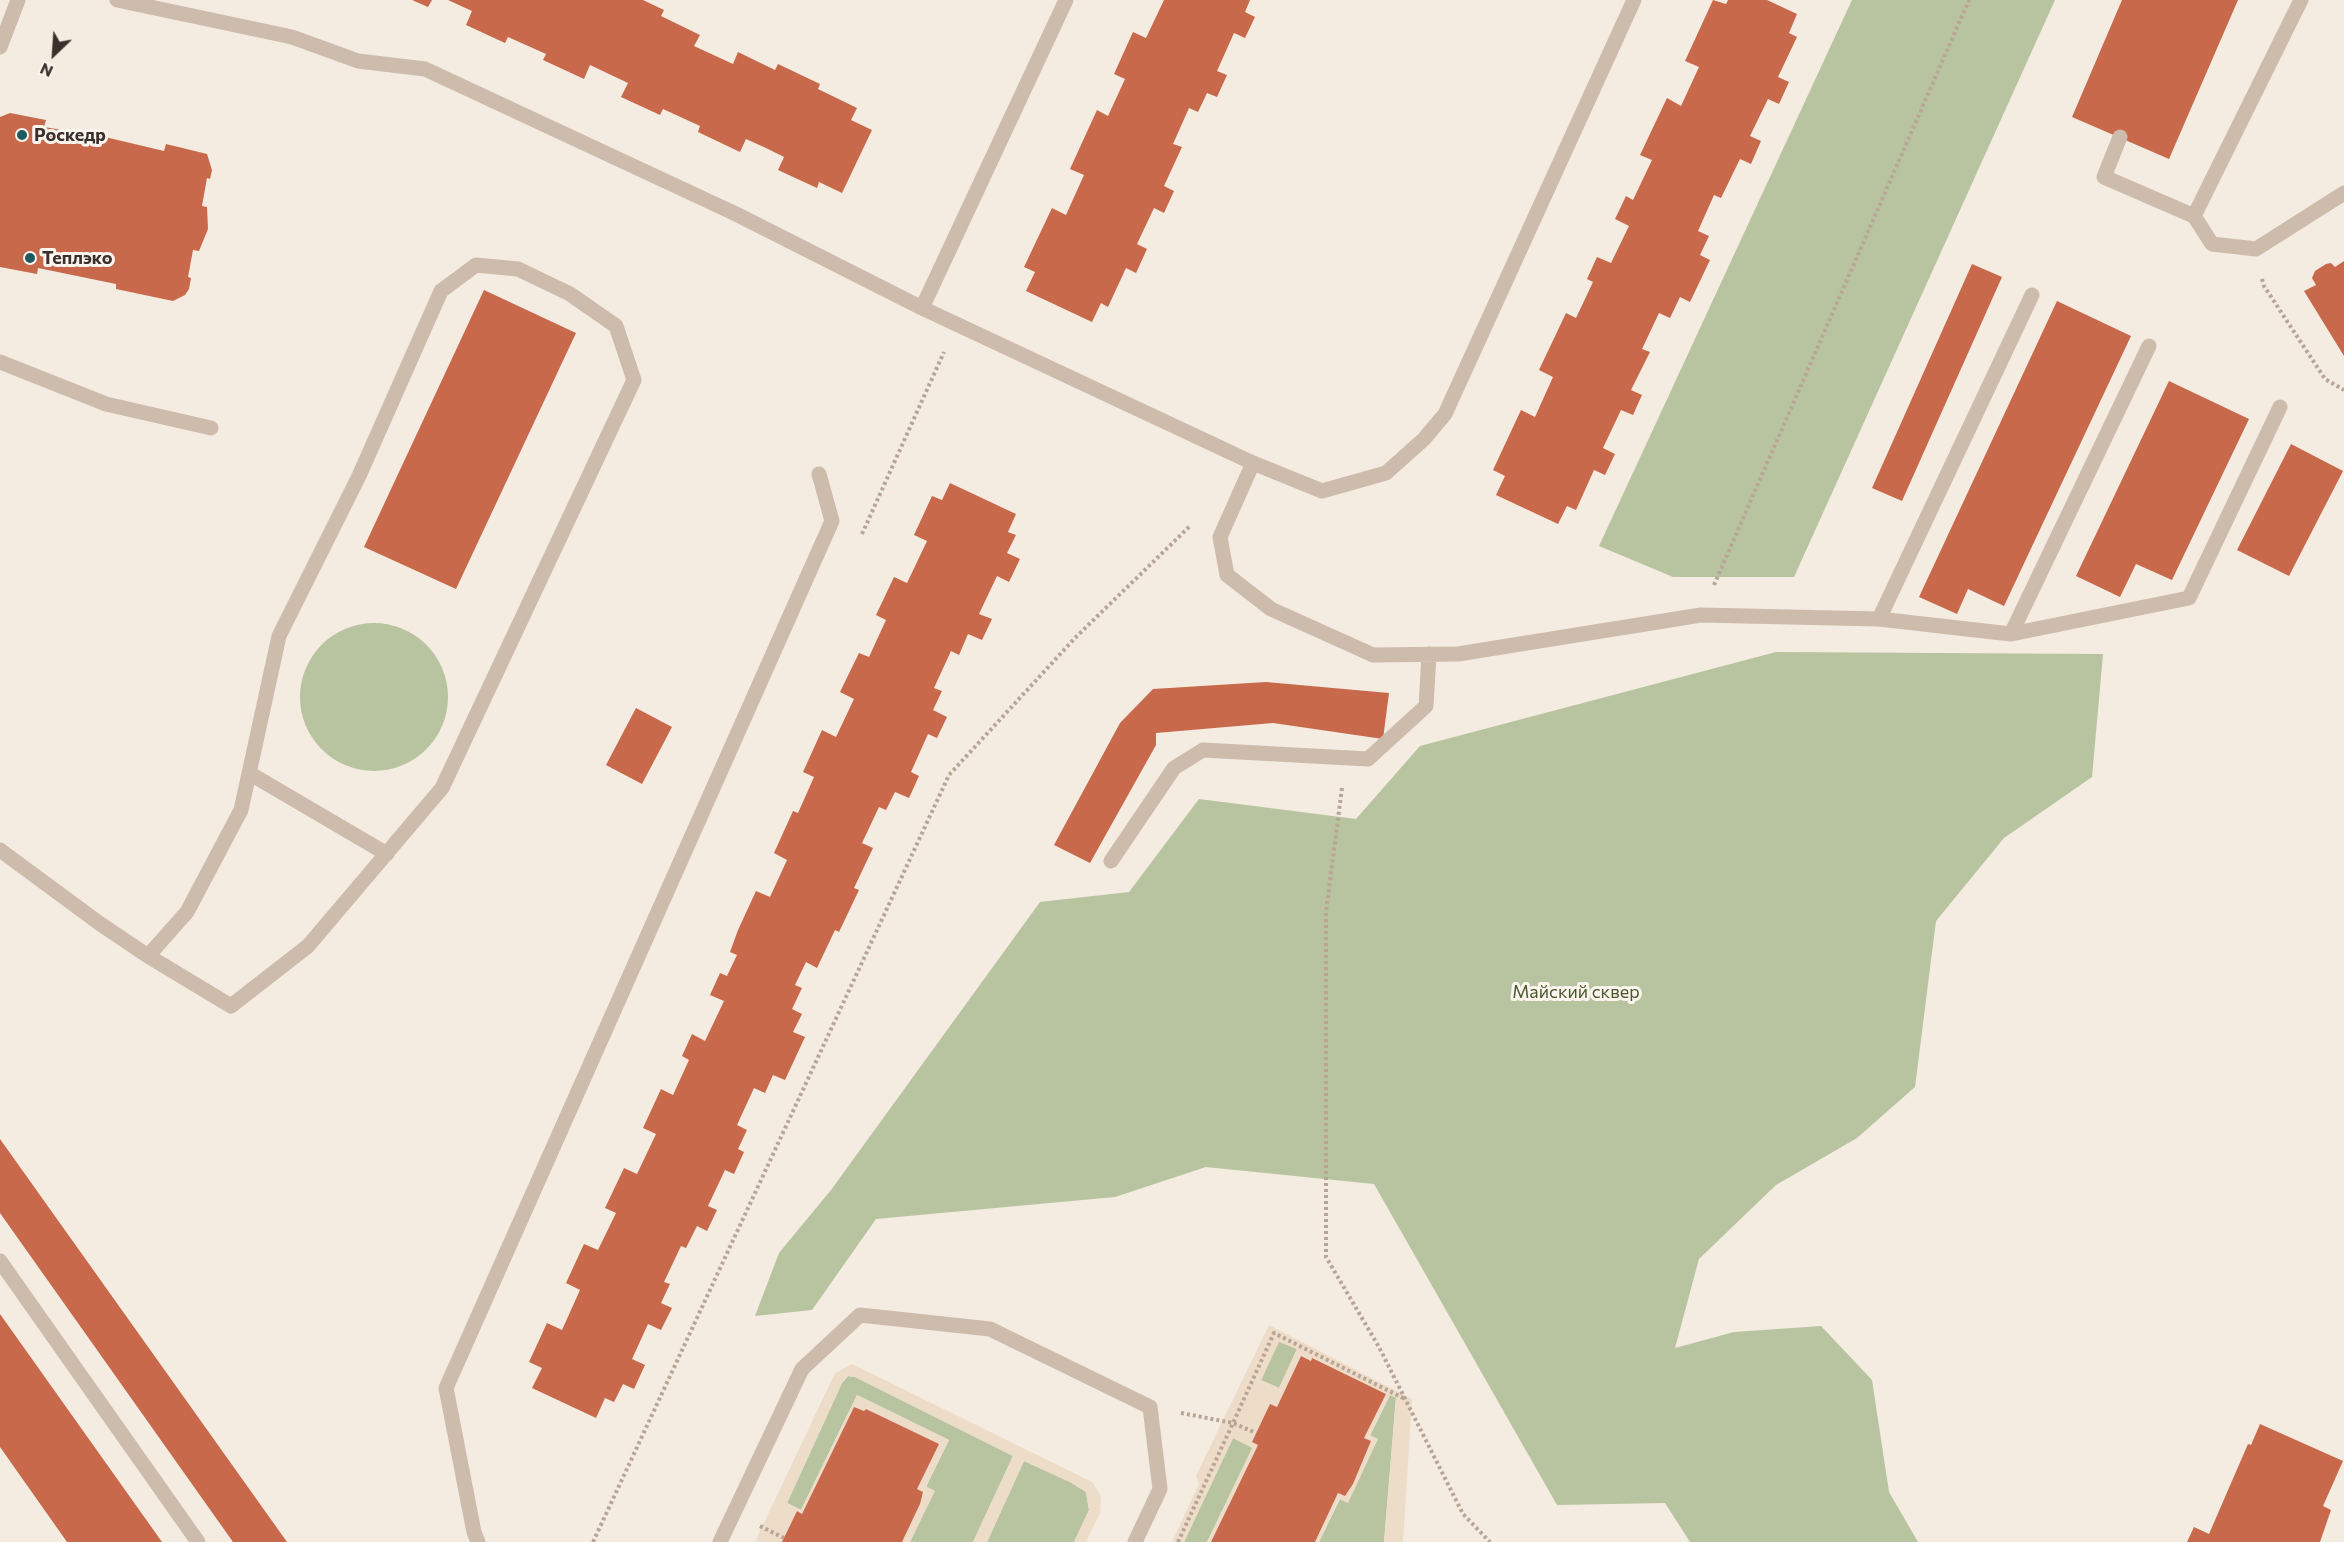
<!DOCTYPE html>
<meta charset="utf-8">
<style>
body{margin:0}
#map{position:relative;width:2344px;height:1542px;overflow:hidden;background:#f4ebe1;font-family:Commissioner,sans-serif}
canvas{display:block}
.north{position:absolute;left:24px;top:24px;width:60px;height:60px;-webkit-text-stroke:4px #fbf5ee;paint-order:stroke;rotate:205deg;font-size:16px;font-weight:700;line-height:24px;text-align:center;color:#3b302b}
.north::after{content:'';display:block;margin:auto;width:21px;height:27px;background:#3b302b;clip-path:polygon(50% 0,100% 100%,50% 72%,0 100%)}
</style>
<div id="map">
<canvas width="2344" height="1542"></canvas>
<div class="north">N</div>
</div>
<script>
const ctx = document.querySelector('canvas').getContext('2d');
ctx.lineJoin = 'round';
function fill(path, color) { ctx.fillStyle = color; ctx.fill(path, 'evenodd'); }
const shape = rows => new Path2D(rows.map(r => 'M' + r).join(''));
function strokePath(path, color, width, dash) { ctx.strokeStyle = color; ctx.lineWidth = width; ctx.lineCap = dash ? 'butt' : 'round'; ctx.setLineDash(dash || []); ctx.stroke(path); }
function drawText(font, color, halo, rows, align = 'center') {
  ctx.font = font + ' Commissioner,sans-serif'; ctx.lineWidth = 6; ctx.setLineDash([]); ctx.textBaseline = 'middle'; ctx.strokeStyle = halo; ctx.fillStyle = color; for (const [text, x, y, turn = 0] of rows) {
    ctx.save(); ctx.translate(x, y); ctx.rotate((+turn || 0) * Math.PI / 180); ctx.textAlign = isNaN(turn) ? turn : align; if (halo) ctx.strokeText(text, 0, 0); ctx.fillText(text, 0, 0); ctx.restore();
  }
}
const green = shape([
 [1852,0,2055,0,1794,577,1673,577,1599,546],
 '300 697a74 74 0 1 1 148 0a74 74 0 1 1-148 0Z',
 [1776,652,2103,654,2092,777,2004,838,1936,921,1915,1087,1857,1138,1776,1185,1699,1259,1675,1348,1734,1332,1821,1326,1872,1380,1889,1492,1918,1542,1690,1542,1665,1503,1557,1505,1374,1184,1206,1167,1115,1197,876,1219,812,1310,755,1316,779,1253,831,1190,1040,902,1129,892,1199,799,1356,819,1420,746],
 [1279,1341,1297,1349,1279,1388,1261,1380],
 [848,1376,855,1377,1013,1456,973,1542,910,1542,934,1491,926,1487,949,1440,857,1395,801,1510,787,1503,842,1383],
 [1390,1395,1396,1397,1384,1542,1319,1542,1340,1499,1347,1502,1377,1440,1370,1436],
 [1233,1438,1253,1448,1207,1542,1184,1542],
 [1024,1461,1070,1482,1086,1492,1089,1510,1074,1542,987,1542]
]);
const plaza = shape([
 [1269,1325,1412,1399,1403,1542,1384,1542,1396,1398,1390,1395,1370,1435,1378,1439,1348,1503,1339,1499,1319,1542,1315,1542,1338,1493,1345,1496,1353,1484,1371,1441,1364,1438,1386,1394,1312,1359,1311,1361,1301,1356,1277,1407,1270,1404,1258,1445,1211,1542,1207,1542,1252,1448,1233,1438,1184,1542,1172,1542,1199,1484,1196,1476],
 [1279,1342,1297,1349,1279,1388,1261,1380],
 [852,1364,1092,1482,1101,1496,1100,1513,1086,1542,1074,1542,1089,1511,1086,1492,1070,1482,1024,1461,987,1542,973,1542,1013,1456,855,1377,848,1376,842,1383,787,1503,801,1510,857,1395,949,1440,926,1486,935,1491,910,1542,902,1542,920,1504,923,1492,917,1489,938,1444,866,1409,864,1411,854,1407,802,1514,797,1511,782,1542,755,1542,835,1373]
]);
const building = shape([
 [412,0,432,0,428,7],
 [448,0,643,0,664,10,661,16,700,35,694,46,733,64,738,52,775,70,778,64,820,84,818,89,857,108,851,120,872,130,842,193,819,182,817,188,778,170,784,157,766,148,746,139,740,152,698,132,700,126,663,109,660,115,621,97,628,83,590,65,584,79,543,60,546,54,508,37,505,43,466,25,472,11],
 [1164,0,1250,0,1245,12,1255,17,1245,38,1234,33,1217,71,1227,75,1217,97,1207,93,1198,112,1189,108,1173,144,1182,147,1164,186,1174,191,1164,213,1154,208,1137,244,1147,249,1136,273,1126,268,1108,307,1101,303,1092,322,1026,291,1035,272,1024,267,1052,208,1066,215,1084,175,1070,169,1097,110,1108,116,1125,79,1114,74,1133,32,1146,38],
 [1713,0,1726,4,1728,0,1767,0,1797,14,1789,33,1797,37,1778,77,1789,82,1779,104,1768,99,1750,136,1761,141,1751,164,1740,159,1721,198,1714,195,1698,231,1709,236,1700,255,1710,260,1690,302,1680,297,1670,318,1659,313,1642,349,1650,352,1631,390,1642,395,1633,415,1621,410,1603,448,1615,454,1605,475,1594,470,1576,510,1567,506,1558,524,1496,495,1505,476,1493,470,1521,410,1535,417,1553,377,1539,370,1566,313,1576,318,1593,282,1587,279,1597,257,1611,263,1629,226,1615,219,1626,196,1633,200,1652,160,1640,155,1667,98,1681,106,1699,67,1685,61],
 [2122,0,2238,0,2169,159,2072,117],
 [10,113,46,120,44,127,105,137,164,151,166,144,207,154,212,170,210,179,207,178,202,206,207,207,208,229,199,251,193,250,188,277,191,278,189,289,185,295,173,301,116,289,116,284,38,268,37,274,0,267,0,117],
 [2344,261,2344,356,2304,291,2316,285,2312,278,2315,271,2326,264,2331,263,2335,267],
 [1972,264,2002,277,1902,501,1872,488],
 [484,290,576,333,456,589,364,547],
 [2057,301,2131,336,2004,606,1968,589,1957,614,1919,597],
 [2169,381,2249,419,2172,580,2136,564,2120,597,2076,576],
 [2291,444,2343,471,2289,576,2237,550],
 [950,483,1016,514,1008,532,1016,535,1007,553,1020,559,1009,582,997,576,979,614,992,619,982,640,968,634,959,655,951,651,934,688,942,691,933,710,947,717,937,738,928,734,911,772,919,776,909,798,895,792,886,810,879,807,862,843,873,848,854,888,859,890,839,932,835,930,817,968,806,962,795,985,802,988,792,1009,802,1014,793,1032,805,1037,785,1080,773,1075,765,1093,754,1088,737,1125,747,1130,738,1149,744,1152,734,1174,725,1170,708,1206,717,1210,707,1231,697,1226,686,1248,681,1246,664,1282,670,1284,661,1303,672,1308,661,1330,648,1324,632,1359,645,1365,634,1389,623,1384,614,1402,605,1398,596,1418,532,1388,542,1368,529,1362,547,1323,562,1330,580,1290,566,1283,584,1244,598,1250,616,1213,605,1208,624,1168,637,1174,656,1134,643,1128,661,1089,673,1095,689,1060,682,1056,692,1034,705,1041,724,1001,710,995,720,973,727,976,737,955,730,952,738,930,756,891,770,897,787,860,774,853,793,811,798,813,814,777,803,772,822,730,836,737,854,699,840,692,859,653,869,657,886,620,876,615,894,577,907,583,927,541,914,535,932,496,942,500],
 [1266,682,1389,693,1383,739,1273,723,1156,733,1156,745,1090,863,1054,845,1120,723,1153,689],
 [636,708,672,727,642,784,606,765],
 [0,1139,287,1542,233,1542,0,1213],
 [0,1314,162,1542,67,1542,0,1447],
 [1301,1356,1311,1361,1312,1358,1386,1394,1364,1438,1371,1441,1353,1484,1345,1496,1338,1493,1315,1542,1211,1542,1258,1445,1252,1442,1270,1404,1277,1407],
 [854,1407,864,1411,866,1409,939,1444,917,1489,923,1492,920,1504,902,1542,782,1542,797,1511,802,1514],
 [2260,1424,2343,1461,2323,1506,2331,1510,2320,1542,2187,1542,2194,1527,2209,1534,2248,1444,2251,1445]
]);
const path = shape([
 [2262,279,2264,286,2325,379,2344,390],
 [862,534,944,352],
 [1714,585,1969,0],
 [1342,788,1326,912,1326,1257,1379,1347,1463,1514,1490,1542],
 [1181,1413,1233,1423,1274,1333,1405,1399],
 [760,1526,784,1538],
 [593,1542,949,775,1075,638,1191,525],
 [1178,1542,1233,1423,1256,1433]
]);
const service = shape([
 [117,0,292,37,358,61,425,69,736,214,922,308,1253,463,1322,491,1386,473,1424,439,1445,414,1634,0],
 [0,47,18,0],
 [2120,137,2104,177,2194,216,2301,0],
 [2194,216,2212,244,2256,249,2344,193],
 [922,308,1066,0],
 [0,362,106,404,211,428],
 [1253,463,1220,537,1227,575,1271,609,1373,655,1458,654,1701,615,1879,619,2011,634,2189,598,2280,407],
 [1879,619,2032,295],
 [2011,634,2149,346],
 [249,773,387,854],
 [0,850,99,923,148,956,231,1006,308,946,442,788,634,380,616,326,570,294,518,269,476,265,441,291,359,476,279,636,241,810,187,912,148,956],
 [1111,861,1174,768,1203,750,1368,759,1426,706,1429,654],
 [0,1261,198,1542],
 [478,1542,474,1532,446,1388,832,521,819,474],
 [720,1542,802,1369,860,1315,990,1329,1150,1407,1160,1489,1135,1542]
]);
const markers = [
 [22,135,6,"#1f5a5e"],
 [30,258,6,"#1f5a5e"]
];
const poiNames = [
 ["Роскедр",34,135],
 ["Теплэко",42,258]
];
const parkNames = [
 ["Майский сквер",1576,992]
];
fill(green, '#b8c4a0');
fill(plaza, '#ecdcc8');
fill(building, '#c8694b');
strokePath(path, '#b9a596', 4, [3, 3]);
strokePath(service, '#cdbbac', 15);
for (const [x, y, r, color] of markers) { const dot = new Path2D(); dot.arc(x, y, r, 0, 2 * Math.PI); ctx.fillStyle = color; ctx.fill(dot); strokePath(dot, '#fbf5ee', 2); }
drawText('bold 18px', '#3b302b', '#fbf5ee', poiNames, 'left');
drawText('18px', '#4a5a2e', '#fbf5ee', parkNames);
</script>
